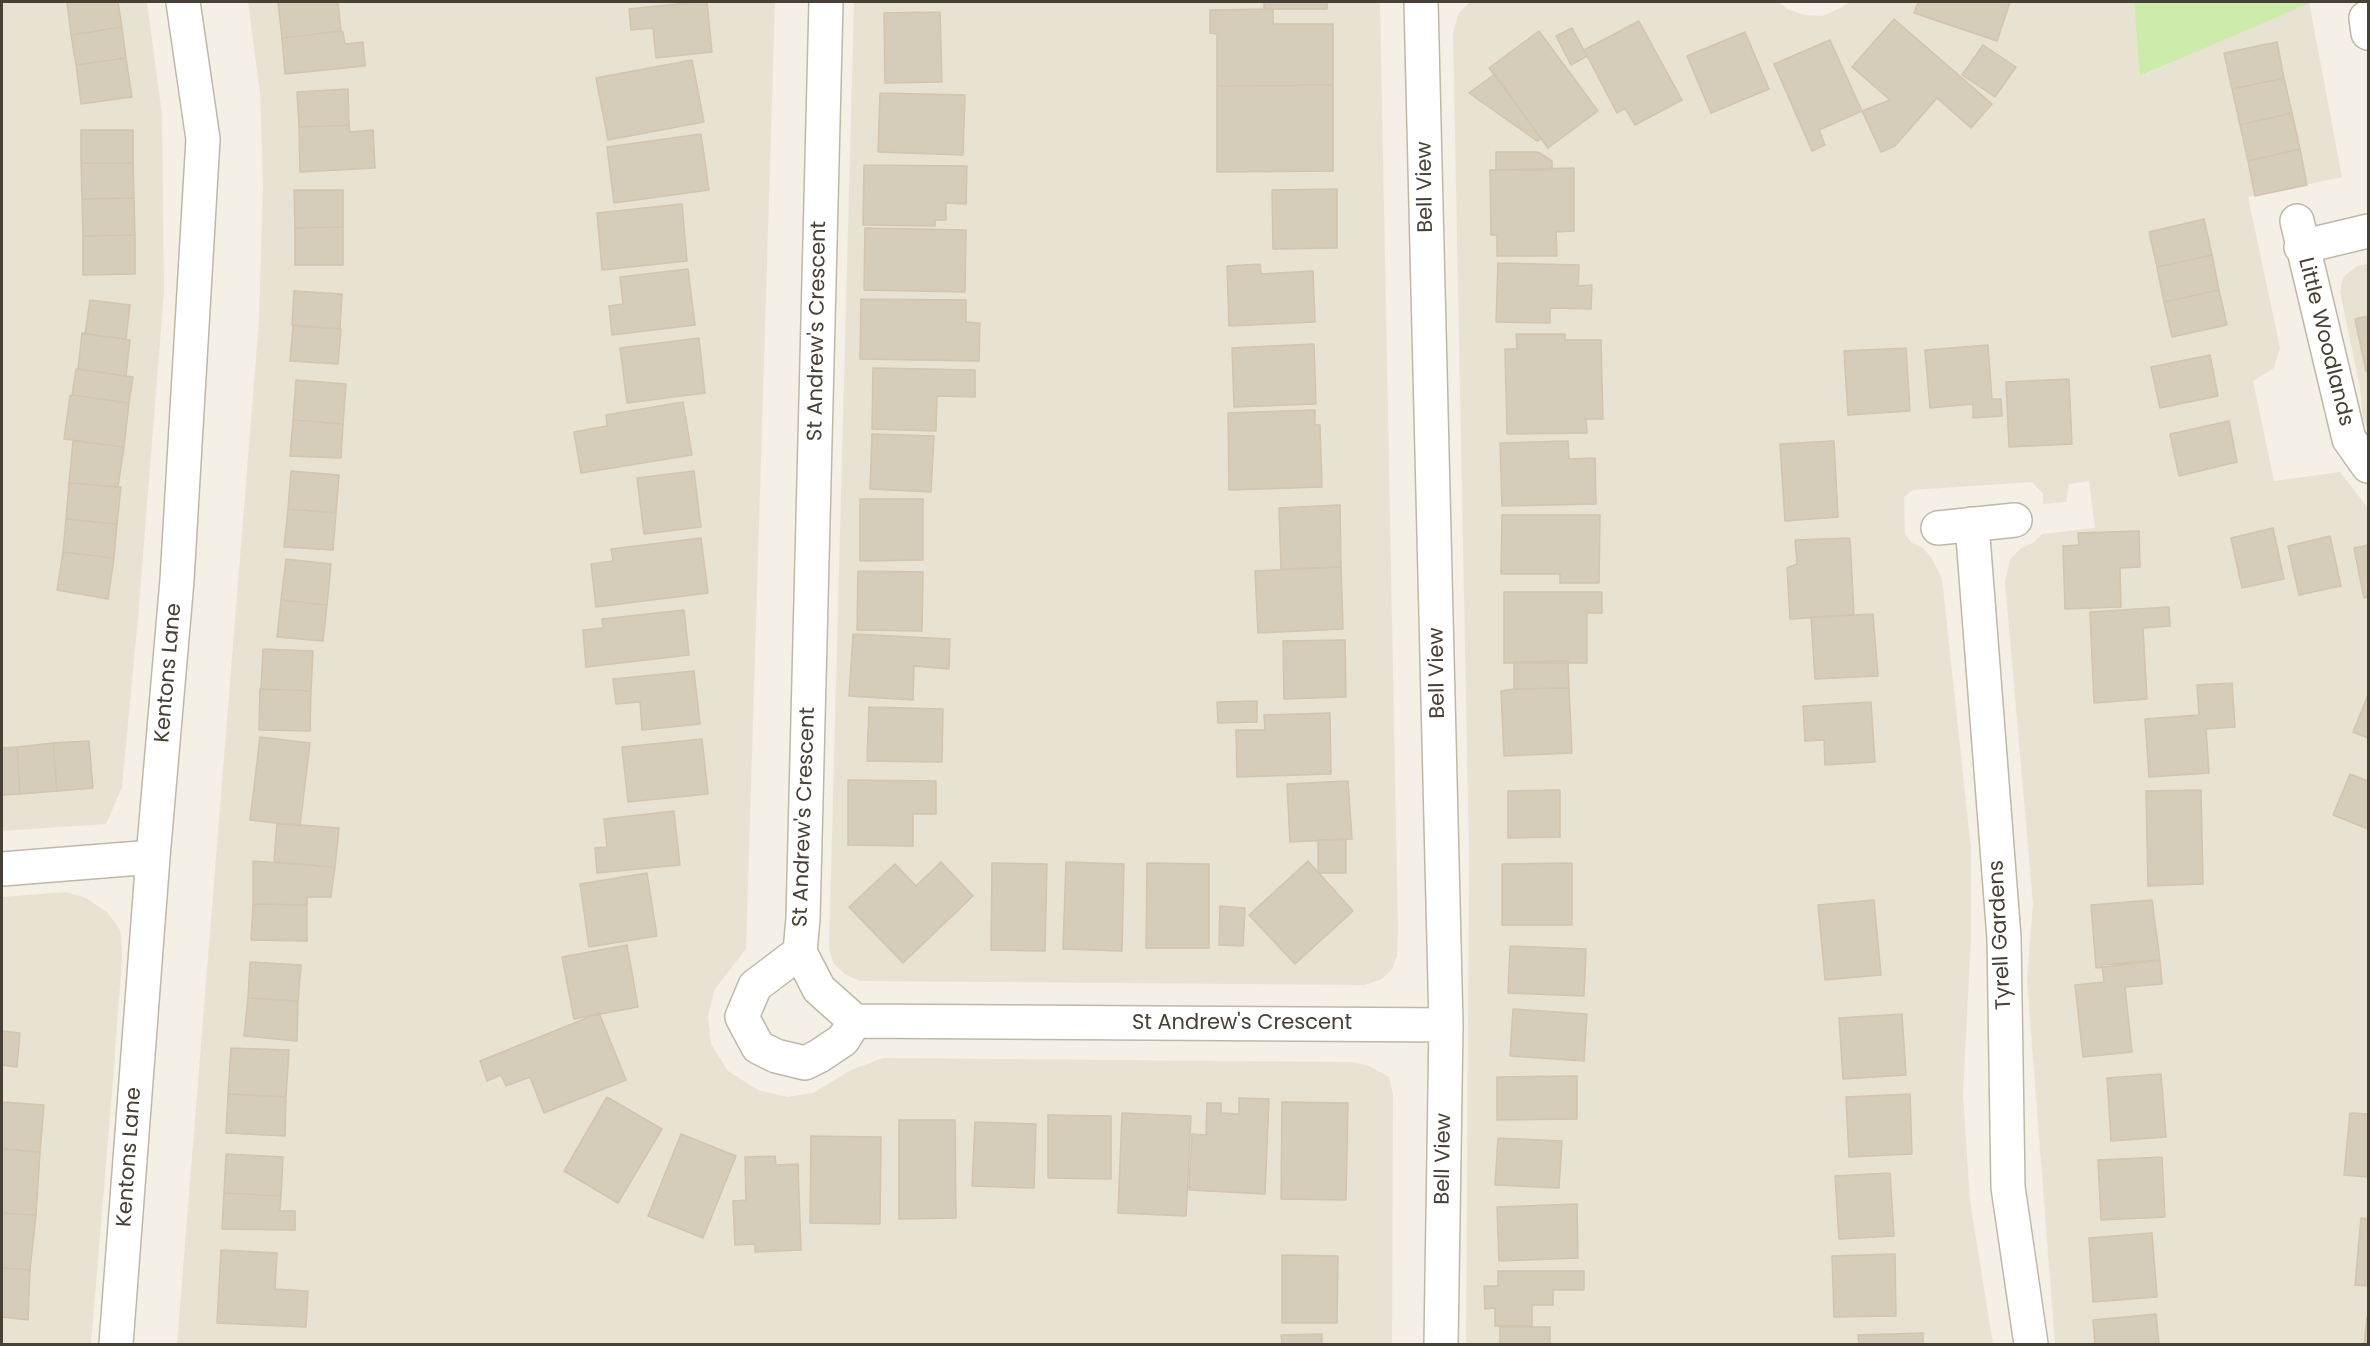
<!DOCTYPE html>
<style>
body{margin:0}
#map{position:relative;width:2370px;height:1346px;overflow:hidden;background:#f4f0e5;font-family:Poppins,sans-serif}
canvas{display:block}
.frame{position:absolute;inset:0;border:3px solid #474034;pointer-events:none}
</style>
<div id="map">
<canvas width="2370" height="1346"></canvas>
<div class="frame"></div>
</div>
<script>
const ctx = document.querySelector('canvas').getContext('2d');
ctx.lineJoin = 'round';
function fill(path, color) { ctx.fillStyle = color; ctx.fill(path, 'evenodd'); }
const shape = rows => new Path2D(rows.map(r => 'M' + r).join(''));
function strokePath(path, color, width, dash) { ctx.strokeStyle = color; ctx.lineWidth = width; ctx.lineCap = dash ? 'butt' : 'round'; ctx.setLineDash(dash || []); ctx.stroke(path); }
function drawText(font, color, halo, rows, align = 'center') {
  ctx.font = font + ' Poppins,sans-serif'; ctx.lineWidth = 4.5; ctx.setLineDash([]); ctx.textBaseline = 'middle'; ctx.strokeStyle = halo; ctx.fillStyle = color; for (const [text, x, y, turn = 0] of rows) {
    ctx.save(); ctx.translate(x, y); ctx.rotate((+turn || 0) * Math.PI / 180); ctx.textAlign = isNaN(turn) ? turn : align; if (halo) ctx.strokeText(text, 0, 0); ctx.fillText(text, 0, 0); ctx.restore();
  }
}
const residential = shape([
 [2,2,147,2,162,115,164,292,138,618,122,787,106,824,2,831],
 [248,2,775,2,746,949,715,989,708,1015,711,1044,728,1071,758,1090,787,1097,813,1093,851,1070,883,1058,1352,1062,1369,1066,1389,1077,1393,1094,1392,1344,177,1344,259,320,263,184,260,93],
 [854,2,1380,2,1398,929,1397,956,1392,969,1382,979,1365,985,861,981,846,975,834,964,829,949],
 [1470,2,1779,2,1787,9,1805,15,1823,16,1842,7,1849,2,2134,2,2141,76,2309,2,2342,177,2248,197,2280,348,2274,368,2253,381,2274,481,2340,472,2368,508,2368,1344,2055,1344,2027,980,2033,904,2005,582,2010,559,2021,548,2033,543,2042,534,2095,528,2089,481,2069,484,2066,502,2043,504,2043,494,2032,482,1913,490,1904,497,1905,534,1912,543,1923,548,1931,557,1942,578,1971,849,1971,937,1963,1094,1970,1201,1993,1344,1466,1344,1469,854,1453,33,1459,13],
 [2368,264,2368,429,2363,419,2360,388,2340,292,2343,277,2357,266],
 [66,892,86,898,108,913,120,930,121,937,122,959,112,1092,91,1344,2,1344,2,897]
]);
const green = shape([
 [2134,2,2312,2,2140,76]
]);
const building = shape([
 [67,2,118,2,122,27,71,35,67,2],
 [278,2,338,2,341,31,282,38,278,2],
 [696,2,707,2,712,52,656,58,653,28,631,30,629,9,696,2],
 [1264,2,1327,2,1327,9,1264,9,1264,2],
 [1918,2,2010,2,1997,41,1914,13,1918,2],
 [1273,9,1273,24,1333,24,1333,85,1217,86,1217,34,1210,33,1210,10,1273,9],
 [940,12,942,82,885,83,884,13,940,12],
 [1894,19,1992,104,1971,128,1937,98,1895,146,1881,152,1862,111,1890,100,1852,67,1894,19],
 [1639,21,1682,100,1635,125,1625,108,1617,113,1584,50,1639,21],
 [122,27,126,58,76,65,71,35,122,27],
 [1572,28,1587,56,1571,65,1556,36,1572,28],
 [341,31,343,32,345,44,363,42,365,66,285,74,282,38,341,31],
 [1539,31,1598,111,1548,148,1489,68,1539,31],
 [1745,32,1769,89,1711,113,1687,56,1745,32],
 [1830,40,1862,111,1819,130,1825,145,1812,151,1774,64,1830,40],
 [2277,42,2284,78,2232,89,2224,53,2277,42],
 [1983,45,2016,67,1995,97,1962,75,1983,45],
 [126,58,132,97,81,104,76,65,126,58],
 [692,60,704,122,608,140,596,78,692,60],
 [1495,74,1541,139,1537,141,1469,93,1495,74],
 [2284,78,2292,113,2240,125,2232,89,2284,78],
 [1333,85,1333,171,1217,172,1217,86,1333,85],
 [348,89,349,125,299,127,297,92,348,89],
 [880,93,965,95,963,155,878,152,880,93],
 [2292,113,2300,149,2248,161,2240,125,2292,113],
 [349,125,350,132,373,130,375,168,300,172,299,127,349,125],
 [81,130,133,130,133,163,81,163,81,130],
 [701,134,709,190,614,203,607,147,701,134],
 [2300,149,2307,185,2255,196,2248,161,2300,149],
 [1496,152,1538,152,1552,161,1552,170,1496,170,1496,152],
 [81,163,133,163,134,198,82,199,81,163],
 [864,165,967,166,966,204,946,203,946,220,935,220,935,226,863,225,864,165],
 [1574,168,1574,231,1556,232,1557,256,1497,256,1497,235,1491,235,1490,170,1574,168],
 [1337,189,1337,248,1273,249,1272,190,1337,189],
 [294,190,343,190,343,227,295,228,294,190],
 [134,198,135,235,83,236,82,199,134,198],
 [682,204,687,261,602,270,597,213,682,204],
 [2204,219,2212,255,2157,267,2149,232,2204,219],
 [343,227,343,265,295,265,295,228,343,227],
 [865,228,966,230,965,292,864,290,865,228],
 [135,235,135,274,83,275,83,236,135,235],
 [2212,255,2219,290,2164,302,2157,267,2212,255],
 [1498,263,1579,265,1578,286,1592,285,1591,309,1550,308,1550,323,1496,322,1498,263],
 [1260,264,1261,274,1313,271,1315,322,1229,326,1227,266,1260,264],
 [688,269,695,325,612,335,609,306,623,304,620,277,688,269],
 [2219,290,2227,325,2172,337,2164,302,2219,290],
 [294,291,342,294,340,329,292,325,294,291],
 [861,299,966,300,966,322,980,323,979,361,860,359,861,299],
 [90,300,130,305,126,339,85,334,90,300],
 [2368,316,2368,371,2366,371,2355,319,2368,316],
 [293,326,341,329,338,364,290,361,293,326],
 [82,333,130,340,126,376,78,369,82,333],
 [1516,334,1565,334,1565,340,1601,340,1603,419,1586,419,1587,433,1507,434,1505,349,1517,349,1516,334],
 [699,338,705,393,627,403,620,348,699,338],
 [1314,344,1316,404,1234,407,1232,348,1314,344],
 [1988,345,1992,399,2001,399,2002,416,1973,418,1973,404,1930,408,1925,350,1988,345],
 [1906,348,1910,411,1848,415,1844,351,1906,348],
 [2210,355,2218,396,2160,408,2151,367,2210,355],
 [873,368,975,370,975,397,937,396,936,431,872,429,873,368],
 [76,369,133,377,129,403,72,395,76,369],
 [2069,379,2072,444,2009,447,2006,382,2069,379],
 [296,380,346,384,343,424,293,420,296,380],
 [72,395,129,403,124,447,64,439,70,396,72,395],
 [683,402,692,455,581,473,574,432,607,426,606,415,683,402],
 [1315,410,1315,425,1320,425,1322,487,1229,490,1228,413,1315,410],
 [293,420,343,424,341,458,290,456,293,420],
 [2229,421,2237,462,2179,476,2170,434,2229,421],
 [872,434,934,436,931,492,870,489,872,434],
 [73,441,124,447,118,487,69,483,73,441],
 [1568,441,1569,459,1595,458,1596,504,1502,506,1500,443,1568,441],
 [1834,441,1838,517,1785,521,1780,444,1834,441],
 [291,471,339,475,336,513,288,509,291,471],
 [694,471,701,527,644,534,637,478,694,471],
 [69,483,121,487,117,524,66,519,69,483],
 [860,499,923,499,923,560,860,561,860,499],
 [1340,505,1341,567,1281,569,1279,508,1340,505],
 [288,509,336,513,333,550,284,547,288,509],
 [1502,515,1600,515,1599,583,1560,583,1560,574,1501,574,1502,515],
 [66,519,117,524,114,558,63,552,66,519],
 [2273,528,2284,579,2242,588,2231,538,2273,528],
 [2139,531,2140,567,2120,568,2121,607,2065,609,2063,546,2079,545,2078,533,2139,531],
 [2330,536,2341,586,2299,595,2288,546,2330,536],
 [701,538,708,593,596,607,591,564,613,561,611,549,701,538],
 [1850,538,1854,615,1790,619,1787,568,1797,564,1795,540,1850,538],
 [2368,545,2368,597,2364,598,2354,548,2368,545],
 [63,552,114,558,108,599,57,590,63,552],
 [286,559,331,564,327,605,281,600,286,559],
 [1341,567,1343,629,1258,633,1255,571,1341,567],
 [858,571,923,572,922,631,857,630,858,571],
 [1504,592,1602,592,1602,613,1587,613,1587,663,1504,663,1504,592],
 [281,600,327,605,323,641,277,637,281,600],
 [2169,607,2170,626,2143,628,2147,699,2094,703,2090,612,2169,607],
 [684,610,689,655,586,667,583,630,603,628,602,619,684,610],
 [1873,614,1878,676,1815,679,1811,617,1873,614],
 [853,634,950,639,949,669,914,666,913,700,849,696,853,634],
 [1345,640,1346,697,1284,699,1283,641,1345,640],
 [263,649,313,651,311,691,261,689,263,649],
 [1568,661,1569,688,1514,689,1514,662,1568,661],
 [694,671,700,724,642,730,640,702,616,704,613,679,694,671],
 [2232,683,2235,727,2206,729,2209,773,2149,777,2145,719,2199,715,2197,685,2232,683],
 [1569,688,1572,753,1504,756,1501,691,1514,689,1569,688],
 [260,689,311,691,310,731,259,730,260,689],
 [2368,695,2368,738,2353,732,2368,695],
 [1257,701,1257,722,1218,723,1217,702,1257,701],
 [1871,702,1875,762,1825,765,1824,740,1805,741,1803,706,1871,702],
 [869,707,943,709,942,762,867,761,869,707],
 [1330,713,1331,774,1237,777,1236,730,1265,730,1264,715,1330,713],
 [260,737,310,743,300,826,250,820,260,737],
 [702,739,708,794,628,802,622,747,702,739],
 [89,741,93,788,57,791,53,743,89,741],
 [53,743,57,791,20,794,17,747,53,743],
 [17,747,20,794,2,795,2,748,17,747],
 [2350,774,2368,781,2368,829,2333,815,2350,774],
 [848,780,936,781,936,814,913,814,913,846,848,845,848,780],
 [1348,781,1352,839,1290,842,1287,784,1348,781],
 [1560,790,1560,837,1508,838,1508,791,1560,790],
 [2201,790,2203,884,2148,886,2146,791,2201,790],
 [674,811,680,865,597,873,595,848,607,847,604,819,674,811],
 [277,823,339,828,335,867,274,862,277,823],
 [1346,839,1346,873,1318,873,1318,840,1346,839],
 [253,861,335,867,331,897,307,897,307,905,253,904,253,861],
 [1308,861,1353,911,1295,964,1249,915,1308,861],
 [941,862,973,896,903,963,849,907,895,864,916,886,941,862],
 [1066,862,1124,864,1122,951,1063,949,1066,862],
 [992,863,1047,864,1045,951,991,950,992,863],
 [1147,863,1209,864,1209,948,1146,948,1147,863],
 [1572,863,1572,925,1502,925,1502,864,1572,863],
 [647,873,657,936,589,947,580,884,647,873],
 [1874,900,1881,975,1825,980,1818,905,1874,900],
 [2152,900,2160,960,2096,968,2091,905,2152,900],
 [253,904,307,905,307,941,251,940,253,904],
 [1220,906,1245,908,1243,946,1219,945,1220,906],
 [627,945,638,1007,574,1019,562,957,627,945],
 [1510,946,1586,949,1584,996,1508,993,1510,946],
 [2160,960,2162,984,2125,987,2132,1052,2083,1057,2075,985,2104,982,2102,965,2160,960],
 [250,962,301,965,298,1001,248,998,250,962],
 [248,998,298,1001,297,1041,244,1036,248,998],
 [1513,1009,1587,1014,1584,1061,1510,1056,1513,1009],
 [599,1013,626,1080,544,1113,530,1077,506,1086,501,1075,487,1081,480,1061,599,1013],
 [1902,1014,1906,1075,1843,1079,1839,1018,1902,1014],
 [2,1031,20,1033,17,1067,2,1065,2,1031],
 [231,1048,289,1050,286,1097,228,1094,231,1048],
 [2161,1074,2166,1137,2111,1141,2107,1078,2161,1074],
 [1577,1076,1577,1119,1497,1120,1497,1077,1577,1076],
 [228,1094,286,1097,285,1136,226,1133,228,1094],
 [1910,1094,1912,1154,1849,1157,1846,1097,1910,1094],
 [607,1097,662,1129,618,1203,564,1171,607,1097],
 [1239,1098,1269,1099,1265,1194,1189,1190,1192,1134,1206,1135,1207,1103,1221,1103,1221,1113,1239,1114,1239,1098],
 [2,1102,44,1105,40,1152,2,1149,2,1102],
 [1282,1102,1348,1103,1346,1200,1281,1199,1282,1102],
 [1122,1113,1191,1116,1186,1216,1118,1213,1122,1113],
 [2350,1113,2368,1114,2368,1177,2344,1175,2350,1113],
 [1048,1115,1111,1116,1111,1179,1048,1178,1048,1115],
 [899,1120,955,1120,956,1218,899,1219,899,1120],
 [975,1122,1036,1124,1034,1188,972,1186,975,1122],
 [681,1134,736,1156,703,1238,648,1216,681,1134],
 [811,1136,881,1137,880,1224,810,1223,811,1136],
 [1498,1138,1562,1141,1559,1188,1495,1185,1498,1138],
 [2,1149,40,1152,36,1215,2,1213,2,1149],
 [226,1154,283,1157,281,1196,224,1193,226,1154],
 [775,1156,776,1165,798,1164,801,1250,755,1252,755,1244,735,1245,733,1201,746,1200,745,1157,775,1156],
 [2162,1157,2165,1217,2101,1220,2098,1160,2162,1157],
 [1890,1173,1894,1236,1839,1239,1835,1176,1890,1173],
 [224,1193,281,1196,280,1211,295,1211,295,1230,222,1229,224,1193],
 [1577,1204,1578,1258,1499,1261,1497,1207,1577,1204],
 [2,1213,36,1215,30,1270,2,1268,2,1213],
 [2361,1218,2368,1219,2368,1286,2355,1285,2361,1218],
 [2152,1233,2157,1297,2093,1302,2089,1238,2152,1233],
 [221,1250,277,1253,275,1289,308,1291,306,1327,217,1323,221,1250],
 [1895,1254,1896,1316,1834,1317,1832,1256,1895,1254],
 [1282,1255,1338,1256,1337,1323,1282,1323,1282,1255],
 [2,1268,30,1270,28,1320,2,1317,2,1268],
 [1498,1271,1584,1271,1584,1290,1553,1290,1553,1305,1532,1305,1532,1326,1495,1326,1495,1308,1485,1309,1484,1286,1498,1286,1498,1271],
 [2156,1314,2159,1344,2095,1344,2093,1320,2156,1314],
 [2367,1317,2368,1317,2368,1344,2364,1344,2367,1317],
 [1500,1327,1550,1327,1550,1344,1500,1344,1500,1327],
 [1923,1333,1923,1344,1859,1344,1858,1335,1923,1333],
 [1322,1334,1322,1344,1282,1344,1281,1335,1322,1334]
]);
const minor = shape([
 [826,2,803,918,800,952,819,989,855,1021,1446,1025],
 [1421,2,1446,1025,1441,1344],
 [2366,18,2368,33],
 [2297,221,2349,439,2368,466],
 [2301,247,2368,231],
 [1972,524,2004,938,2008,1187,2031,1344],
 [1938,528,2015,520],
 [2,869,153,857],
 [800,952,755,986,742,1017,758,1047,776,1056,805,1063,819,1056,843,1040,855,1021],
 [116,1344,153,857,177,580,203,139,183,2]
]);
const streetNames = [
 ["Bell View",1426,187,-91],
 ["St Andrew's Crescent",818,331,-89],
 ["Little Woodlands",2325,342,76],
 ["Kentons Lane",169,673,-85],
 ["Bell View",1438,673,-91],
 ["St Andrew's Crescent",805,817,-88],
 ["Tyrell Gardens",2001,935,-93],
 ["St Andrew's Crescent",1242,1024],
 ["Kentons Lane",130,1157,-86],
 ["Bell View",1444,1159,-89]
];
fill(residential, '#e8e2d3');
fill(green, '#cdebab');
fill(building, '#d6ccba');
strokePath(building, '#d2c4ad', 1.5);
strokePath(minor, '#c0b8a7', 36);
strokePath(minor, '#fff', 33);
drawText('21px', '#474034', '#fff', streetNames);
</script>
